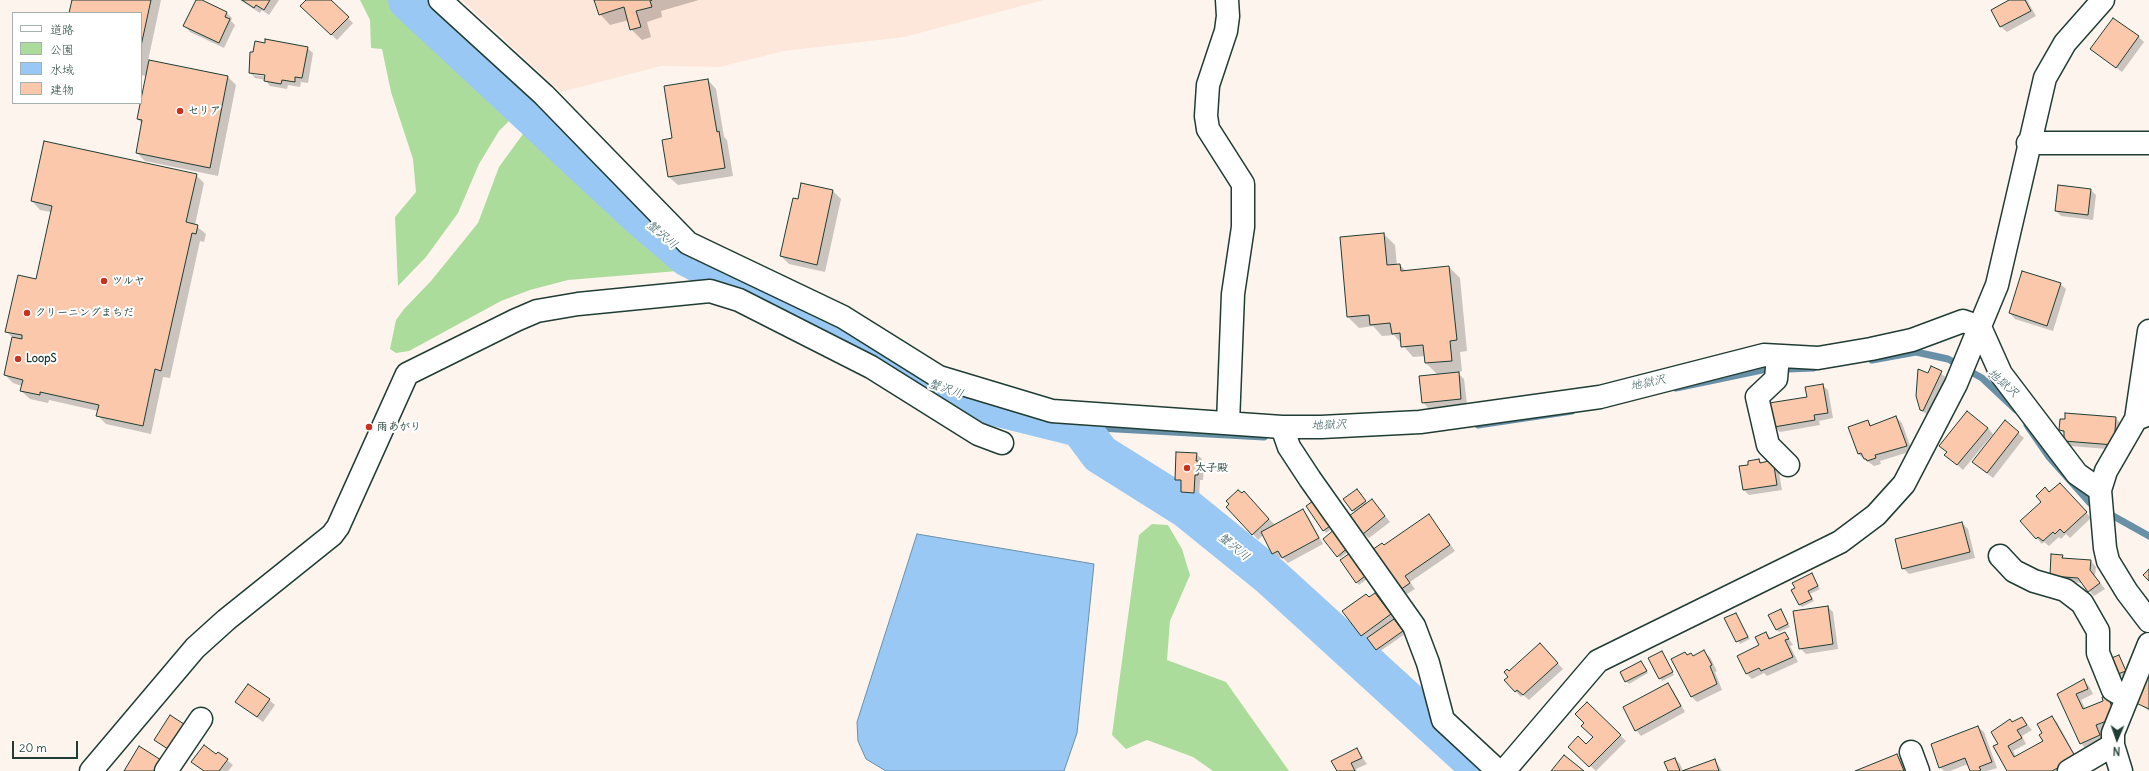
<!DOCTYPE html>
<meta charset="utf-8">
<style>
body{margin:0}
#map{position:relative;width:2149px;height:771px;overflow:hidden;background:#fef4ee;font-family:Delius,"Klee One",sans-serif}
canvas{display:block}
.legend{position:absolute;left:12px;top:12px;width:130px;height:92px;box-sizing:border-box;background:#fff;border:1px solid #a5b1ae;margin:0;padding:5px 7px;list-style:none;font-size:12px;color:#1f3d34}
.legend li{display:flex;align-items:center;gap:8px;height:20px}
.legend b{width:20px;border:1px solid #a5b1ae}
.north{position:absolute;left:2097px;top:719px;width:40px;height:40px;-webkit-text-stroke:3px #fff;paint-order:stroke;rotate:182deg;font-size:11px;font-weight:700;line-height:16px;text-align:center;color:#1f3d34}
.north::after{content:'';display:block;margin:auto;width:14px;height:18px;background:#1f3d34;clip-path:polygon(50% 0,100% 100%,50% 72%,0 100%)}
.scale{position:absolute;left:12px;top:741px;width:66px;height:18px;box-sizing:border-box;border:2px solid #1f3d34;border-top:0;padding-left:5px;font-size:12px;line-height:14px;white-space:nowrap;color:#1f3d34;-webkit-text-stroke:3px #fff;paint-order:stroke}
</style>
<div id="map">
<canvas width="2149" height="771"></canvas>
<ul class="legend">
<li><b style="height:5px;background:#fff"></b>道路</li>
<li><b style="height:11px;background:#acdc9c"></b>公園</li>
<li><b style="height:11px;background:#98c8f3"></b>水域</li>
<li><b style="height:11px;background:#fbc8ab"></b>建物</li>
</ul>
<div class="north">N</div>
<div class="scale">20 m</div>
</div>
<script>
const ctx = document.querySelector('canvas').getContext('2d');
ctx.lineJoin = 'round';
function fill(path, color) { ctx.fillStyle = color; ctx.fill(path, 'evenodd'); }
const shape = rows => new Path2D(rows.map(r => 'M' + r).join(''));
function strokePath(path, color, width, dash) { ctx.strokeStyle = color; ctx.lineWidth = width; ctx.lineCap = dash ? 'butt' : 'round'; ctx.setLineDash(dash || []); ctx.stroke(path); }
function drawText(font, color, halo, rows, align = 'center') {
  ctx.font = font + ' Delius,"Klee One",sans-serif'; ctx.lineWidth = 4; ctx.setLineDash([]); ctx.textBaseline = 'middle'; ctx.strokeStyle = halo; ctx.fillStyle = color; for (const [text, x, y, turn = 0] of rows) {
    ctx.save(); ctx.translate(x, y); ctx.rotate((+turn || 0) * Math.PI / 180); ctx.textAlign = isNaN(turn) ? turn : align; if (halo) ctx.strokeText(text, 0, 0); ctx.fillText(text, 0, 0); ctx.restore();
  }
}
const built = shape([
 [461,0,1044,0,904,37,784,51,719,67,661,66,561,92]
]);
const green = shape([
 [360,0,393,0,516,114,499,131,479,164,458,213,426,257,398,286,395,217,416,192,413,159,391,92,382,49,371,48,370,20],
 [528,127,655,245,690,270,568,280,530,290,501,301,409,351,396,353,390,349,396,320,404,309,431,281,478,223,499,167],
 [1152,524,1168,525,1182,549,1190,575,1170,621,1167,660,1226,682,1289,771,1213,771,1193,757,1147,740,1126,749,1112,735,1139,535]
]);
const water = shape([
 [917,534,1094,564,1077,733,1064,771,886,771,866,759,858,741,857,722,917,534]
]);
const shadow = shape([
 [73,0,161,0,148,61,228,77,236,85,218,176,145,161,137,153,142,124,138,119,146,76,141,75,141,13,70,13],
 [197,0,227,13,232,18,231,21,235,25,224,48,190,32,185,26],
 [240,0,279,0,269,15,262,10,260,13],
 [307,0,330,0,353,23,337,40,302,6],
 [595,0,699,0,661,11,662,17,647,22,651,37,642,40,631,29,629,20,610,25,600,14],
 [2011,0,2027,0,2036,16,2007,32,2001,27,1992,10],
 [2138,36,2144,42,2122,72,2092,49],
 [307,48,313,53,308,83,301,82,300,87,288,85,287,89,270,86,265,80,255,78,250,72],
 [254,73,270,75,270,77,254,75],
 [708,80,716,89,724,137,727,140,733,176,678,185,669,177,673,139],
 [45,142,196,175,204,183,195,225,206,234,204,242,200,241,170,378,163,377,151,434,106,424,97,415,98,411,49,400,48,403,30,399,21,391,22,386,13,383,5,375,13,338,6,331,36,281,51,212,40,210,32,201],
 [802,184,833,191,841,199,825,272,789,264,781,256],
 [2059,186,2091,190,2096,195,2093,220,2061,216,2056,211],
 [1384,234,1395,245,1397,266,1400,265,1406,271,1449,267,1460,278,1467,351,1460,352,1462,371,1457,372,1464,379,1467,404,1428,408,1423,402,1438,375,1426,363,1425,356,1413,357,1394,335,1382,336,1373,326,1359,328,1348,317],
 [2060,284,2066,289,2053,331,2015,319,2010,313],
 [1932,367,1947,378,1929,416,1921,410,1928,375],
 [1822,385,1828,390,1833,418,1819,421,1820,425,1780,432,1774,426],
 [1896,417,1902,423,1912,451,1880,461,1881,464,1874,466,1858,454,1849,428,1868,422,1872,426],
 [2116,418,2121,424,2119,450,2070,446,2065,440,2065,434,2060,430],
 [2005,422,2024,438,1993,478,1979,467],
 [1988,428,1993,434,1963,470,1946,455,1948,453,1941,446],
 [1196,454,1202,459,1201,465,1204,468,1203,480,1200,480,1199,498,1187,498,1182,492,1181,485,1176,480],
 [1759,460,1762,463,1778,467,1782,490,1749,495,1744,490,1749,465],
 [2065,490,2091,518,2070,538,2066,534,2061,539,2059,537,2049,546,2044,542,2042,544,2021,521,2043,502],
 [1359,493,1367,504,1372,500,1390,522,1369,538,1363,533,1355,513,1345,499],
 [1249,498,1275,525,1303,510,1308,516,1323,544,1288,563,1282,557,1279,558,1273,553,1263,535,1258,540,1253,534],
 [1318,503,1335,527,1326,533,1324,530],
 [1429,516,1455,551,1410,582,1415,589,1407,594,1401,589,1384,546],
 [1962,523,1968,529,1975,558,1909,574,1903,568],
 [1324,539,1352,549,1340,558],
 [2062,556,2065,559,2091,561,2096,567,2095,576,2105,589,2094,596,2083,583,2056,581],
 [1341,560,1371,576,1359,585],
 [1811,574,1820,589,1810,594,1814,601,1802,607,1800,605],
 [1375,594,1405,634,1379,652,1369,639,1367,641,1361,635,1369,598],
 [1828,607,1833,612,1838,649,1806,654,1800,648],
 [1781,610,1790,627,1779,632,1776,629],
 [1736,614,1750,639,1740,644,1726,619],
 [1766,633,1772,639,1785,633,1793,645,1790,646,1798,662,1767,676,1764,673,1752,679,1747,674],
 [1545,650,1563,669,1529,700,1523,695,1521,697,1505,681,1509,677,1509,672],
 [1662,652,1674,675,1662,681,1650,658],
 [1704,652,1710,657,1717,671,1715,672,1722,690,1697,702,1692,697,1672,660,1685,653,1688,655,1691,654,1694,657],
 [2119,656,2128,674,2119,677,2116,675],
 [1641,662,1648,673,1629,684,1626,681],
 [2149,678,2149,711,2137,702],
 [2084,681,2089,686,2093,694,2081,700,2086,710,2105,701,2103,697,2112,702,2117,713,2114,725,2101,731,2105,740,2086,749,2081,743,2058,694],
 [1668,684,1673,690,1685,712,1641,736,1636,730],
 [269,700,275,705,263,722,236,702],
 [1587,703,1626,741,1596,771,1569,747,1586,745,1594,737,1586,723],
 [170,717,177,756,155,740],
 [2052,717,2057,722,2080,764,2067,771,2008,771,1999,744,2010,720,2013,723,2022,718,2032,730,2022,736,2026,744,2013,751,2016,757,2044,741,2044,733],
 [1978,727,1984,732,1997,768,1987,771,1971,771,1968,764,1950,771,1944,771,1940,767],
 [1356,749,1367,764,1356,769,1357,771,1338,771],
 [1897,755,1902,761,1906,771,1858,771],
 [216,756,227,760,233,765,228,771,203,771,193,762],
 [1675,759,1680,764,1683,771,1669,771],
 [1715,760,1722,771,1685,771]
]);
const stream = shape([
 [1872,360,1916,352,1948,359,1982,378,2016,410],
 [1676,388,1762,370,1814,368],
 [1478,425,1572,411],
 [2027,425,2049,457,2090,503,2149,536],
 [1080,427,1264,437]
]);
const river = shape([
 [408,0,641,217,688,257,852,341,935,388,983,403,1080,427,1100,454,1186,508,1270,576,1474,762]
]);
const building = shape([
 [72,0,151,0,141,46,141,13,69,13,72,0],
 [196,0,202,0,227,12,225,17,230,19,219,43,183,26,196,0],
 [242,0,270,0,264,10,256,5,254,8,242,0],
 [306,0,331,0,349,17,331,35,300,6,306,0],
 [594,0,652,0,650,1,652,7,636,11,641,27,630,30,624,7,599,15,594,0],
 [2009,0,2025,0,2031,11,2000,27,1991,10,2009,0],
 [2113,18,2139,36,2116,68,2090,49,2113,18],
 [265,39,308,47,302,78,295,77,295,82,282,80,281,84,264,81,265,75,249,73,250,52,253,52,255,41,265,43,265,39],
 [149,60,228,76,210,168,136,153,142,120,137,119,149,60],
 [708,79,717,132,719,131,725,168,668,177,662,140,672,138,664,86,708,79],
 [44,141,197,174,186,222,198,225,196,234,192,233,161,371,155,369,143,426,96,416,99,405,40,392,40,395,20,391,23,380,4,375,12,337,22,339,22,335,5,332,18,275,36,279,52,206,31,201,44,141],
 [801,183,833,190,817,265,780,256,793,198,798,199,801,183],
 [2058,185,2091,189,2088,215,2055,211,2058,185],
 [1384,233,1387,265,1400,264,1401,271,1449,266,1457,340,1450,341,1452,361,1425,363,1423,345,1401,347,1400,333,1392,334,1390,323,1370,325,1369,315,1347,317,1340,237,1384,233],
 [2022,271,2061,283,2047,326,2009,313,2022,271],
 [1931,366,1942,371,1923,411,1920,410,1916,396,1918,369,1928,373,1931,366],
 [1459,372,1461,399,1422,403,1419,376,1459,372],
 [1823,384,1828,413,1814,415,1815,420,1774,427,1769,403,1807,397,1805,387,1823,384],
 [1967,411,1988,428,1957,465,1944,455,1947,452,1939,446,1967,411],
 [2065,413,2116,417,2114,445,2064,441,2064,431,2059,430,2060,419,2065,419,2065,413],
 [1896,416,1907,446,1875,455,1876,458,1867,461,1866,459,1864,459,1861,453,1858,454,1848,427,1868,420,1870,426,1896,416],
 [2005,420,2019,432,1987,473,1972,462,2005,420],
 [1176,452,1197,453,1196,461,1199,461,1198,475,1195,475,1194,493,1181,492,1181,480,1175,480,1176,452],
 [1759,459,1760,463,1773,460,1777,485,1743,490,1739,466,1748,465,1748,461,1759,459],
 [2060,483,2087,512,2064,533,2060,529,2055,534,2053,532,2043,541,2038,537,2036,539,2020,521,2041,502,2036,496,2045,487,2049,492,2060,483],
 [1357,489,1366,501,1352,511,1343,499,1357,489],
 [1238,490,1242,493,1244,491,1269,519,1252,535,1226,507,1229,504,1226,501,1238,490],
 [1316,499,1333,524,1323,531,1306,506,1316,499],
 [1372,499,1385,516,1363,534,1349,516,1372,499],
 [1303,509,1319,538,1282,558,1278,551,1272,554,1261,532,1303,509],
 [1429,514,1450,545,1405,576,1410,583,1400,590,1372,550,1382,543,1384,545,1429,514],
 [1962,522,1970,552,1902,569,1895,539,1962,522],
 [1335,529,1350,546,1337,557,1323,539,1335,529],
 [1353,551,1369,573,1356,583,1340,560,1353,551],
 [2051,554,2063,555,2062,558,2091,560,2090,570,2100,583,2088,592,2078,578,2050,576,2051,554],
 [2149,569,2149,581,2143,575,2149,569],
 [1812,573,1818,586,1808,591,1812,599,1799,605,1791,590,1795,588,1792,583,1812,573],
 [1375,593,1391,614,1361,636,1342,611,1366,594,1369,597,1375,593],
 [1828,606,1833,644,1799,649,1793,611,1828,606],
 [1781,609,1788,624,1776,630,1768,615,1781,609],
 [1736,613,1748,637,1736,642,1724,618,1736,613],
 [1394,619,1403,631,1376,650,1367,638,1394,619],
 [1766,632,1769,639,1785,632,1789,639,1785,640,1793,657,1761,671,1759,668,1746,674,1737,656,1759,645,1755,637,1766,632],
 [1540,643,1558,663,1523,695,1517,690,1515,692,1504,680,1508,677,1504,672,1507,669,1509,671,1540,643],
 [1704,650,1712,665,1710,666,1717,684,1691,697,1671,659,1685,652,1687,655,1691,653,1693,656,1704,650],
 [1662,651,1673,672,1659,679,1648,658,1662,651],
 [2119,655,2126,671,2115,675,2109,659,2119,655],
 [1641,661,1647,671,1625,682,1620,672,1641,661],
 [2148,676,2149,677,2149,709,2136,703,2148,676],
 [2084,679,2088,689,2076,694,2083,709,2103,701,2102,697,2107,695,2112,707,2109,720,2096,725,2100,735,2080,744,2057,694,2084,679],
 [1668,683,1681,706,1635,731,1623,707,1668,683],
 [248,684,270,699,257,717,235,702,248,684],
 [1587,702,1621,735,1589,767,1568,747,1578,736,1586,744,1593,737,1581,726,1584,723,1575,714,1587,702],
 [170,715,187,726,171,751,154,740,170,715],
 [2052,716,2076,758,2052,771,2007,771,1993,746,1998,744,1991,732,2010,719,2012,722,2022,717,2027,725,2017,730,2022,738,2008,746,2014,757,2043,741,2039,735,2042,733,2037,724,2052,716],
 [1978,726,1992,762,1979,767,1981,770,1979,771,1970,771,1965,758,1939,768,1931,744,1978,726],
 [204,745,216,754,218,752,228,759,219,771,204,771,191,762,204,745],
 [139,746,161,760,154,771,124,771,139,746],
 [1357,748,1362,758,1351,763,1355,771,1337,771,1331,761,1357,748],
 [1897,754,1904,771,1855,771,1897,754],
 [1564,755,1584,771,1551,771,1564,755],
 [1675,758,1680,771,1668,771,1664,762,1675,758],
 [1715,759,1719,771,1682,771,1715,759]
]);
const minor = shape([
 [440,0,544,95,688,243,843,317,939,377,1052,411,1282,427,1321,427,1420,422,1600,397,1764,355,1818,358,1871,349,1912,340,1963,321,1980,327,2001,374,2077,474,2100,490,2105,548,2108,561,2127,592,2149,621],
 [1227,0,1228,16,1226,31,1208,85,1206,116,1208,129,1243,184,1243,227,1233,294,1228,423],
 [2028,143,2149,143],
 [1778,356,1776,379,1757,397,1768,445,1788,465],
 [2136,419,2149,331],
 [1282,427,1289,447,1310,479,1414,626,1428,663,1443,720,1498,771],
 [2100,490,2106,471,2136,419,2149,414],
 [2000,556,2014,571,2034,581,2065,590,2082,603,2098,631,2098,653,2113,690,2127,698],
 [1911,752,1918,771],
 [91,771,195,648,226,620,332,535,338,527,407,374,516,320,537,311,578,304,710,291,739,300,871,367,978,434,1002,443],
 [166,771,201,719],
 [1504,771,1598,661,1840,542,1876,515,1904,484,1956,384,1997,285,2045,78,2065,43,2103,0],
 [2069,771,2113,745],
 [2121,771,2113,745,2113,733,2149,644]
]);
const markers = [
 [180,111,4,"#c8321e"],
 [104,281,4,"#c8321e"],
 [27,313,4,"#c8321e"],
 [18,359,4,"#c8321e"],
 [369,427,4,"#c8321e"],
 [1187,468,4,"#c8321e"]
];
const poiNames = [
 ["セリア",188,111],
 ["ツルヤ",112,281],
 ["クリーニングまちだ",35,313],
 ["LoopS",26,359],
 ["雨あがり",377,427],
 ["太子殿",1195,468]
];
const waterNames = [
 ["蟹沢川",662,235,40],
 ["地獄沢",1648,383,-12],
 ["地獄沢",2003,383,42],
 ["蟹沢川",946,389,19],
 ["地獄沢",1329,425,-2],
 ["蟹沢川",1234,547,39]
];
fill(built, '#fde7da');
fill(green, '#acdc9c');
fill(water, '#98c8f3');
strokePath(water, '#6890a7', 1);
fill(shadow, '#0003');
strokePath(stream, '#6890a7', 7);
strokePath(river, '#98c8f3', 40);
fill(building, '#fbc8ab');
strokePath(building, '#1f3d34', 1);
strokePath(minor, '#1f3d34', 25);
strokePath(minor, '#fff', 22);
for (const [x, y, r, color] of markers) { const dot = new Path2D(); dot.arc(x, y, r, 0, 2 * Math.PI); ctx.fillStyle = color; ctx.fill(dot); strokePath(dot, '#fff', 1.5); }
drawText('bold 11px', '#1f3d34', '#fff', poiNames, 'left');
drawText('italic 12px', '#3d6064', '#fff', waterNames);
</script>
